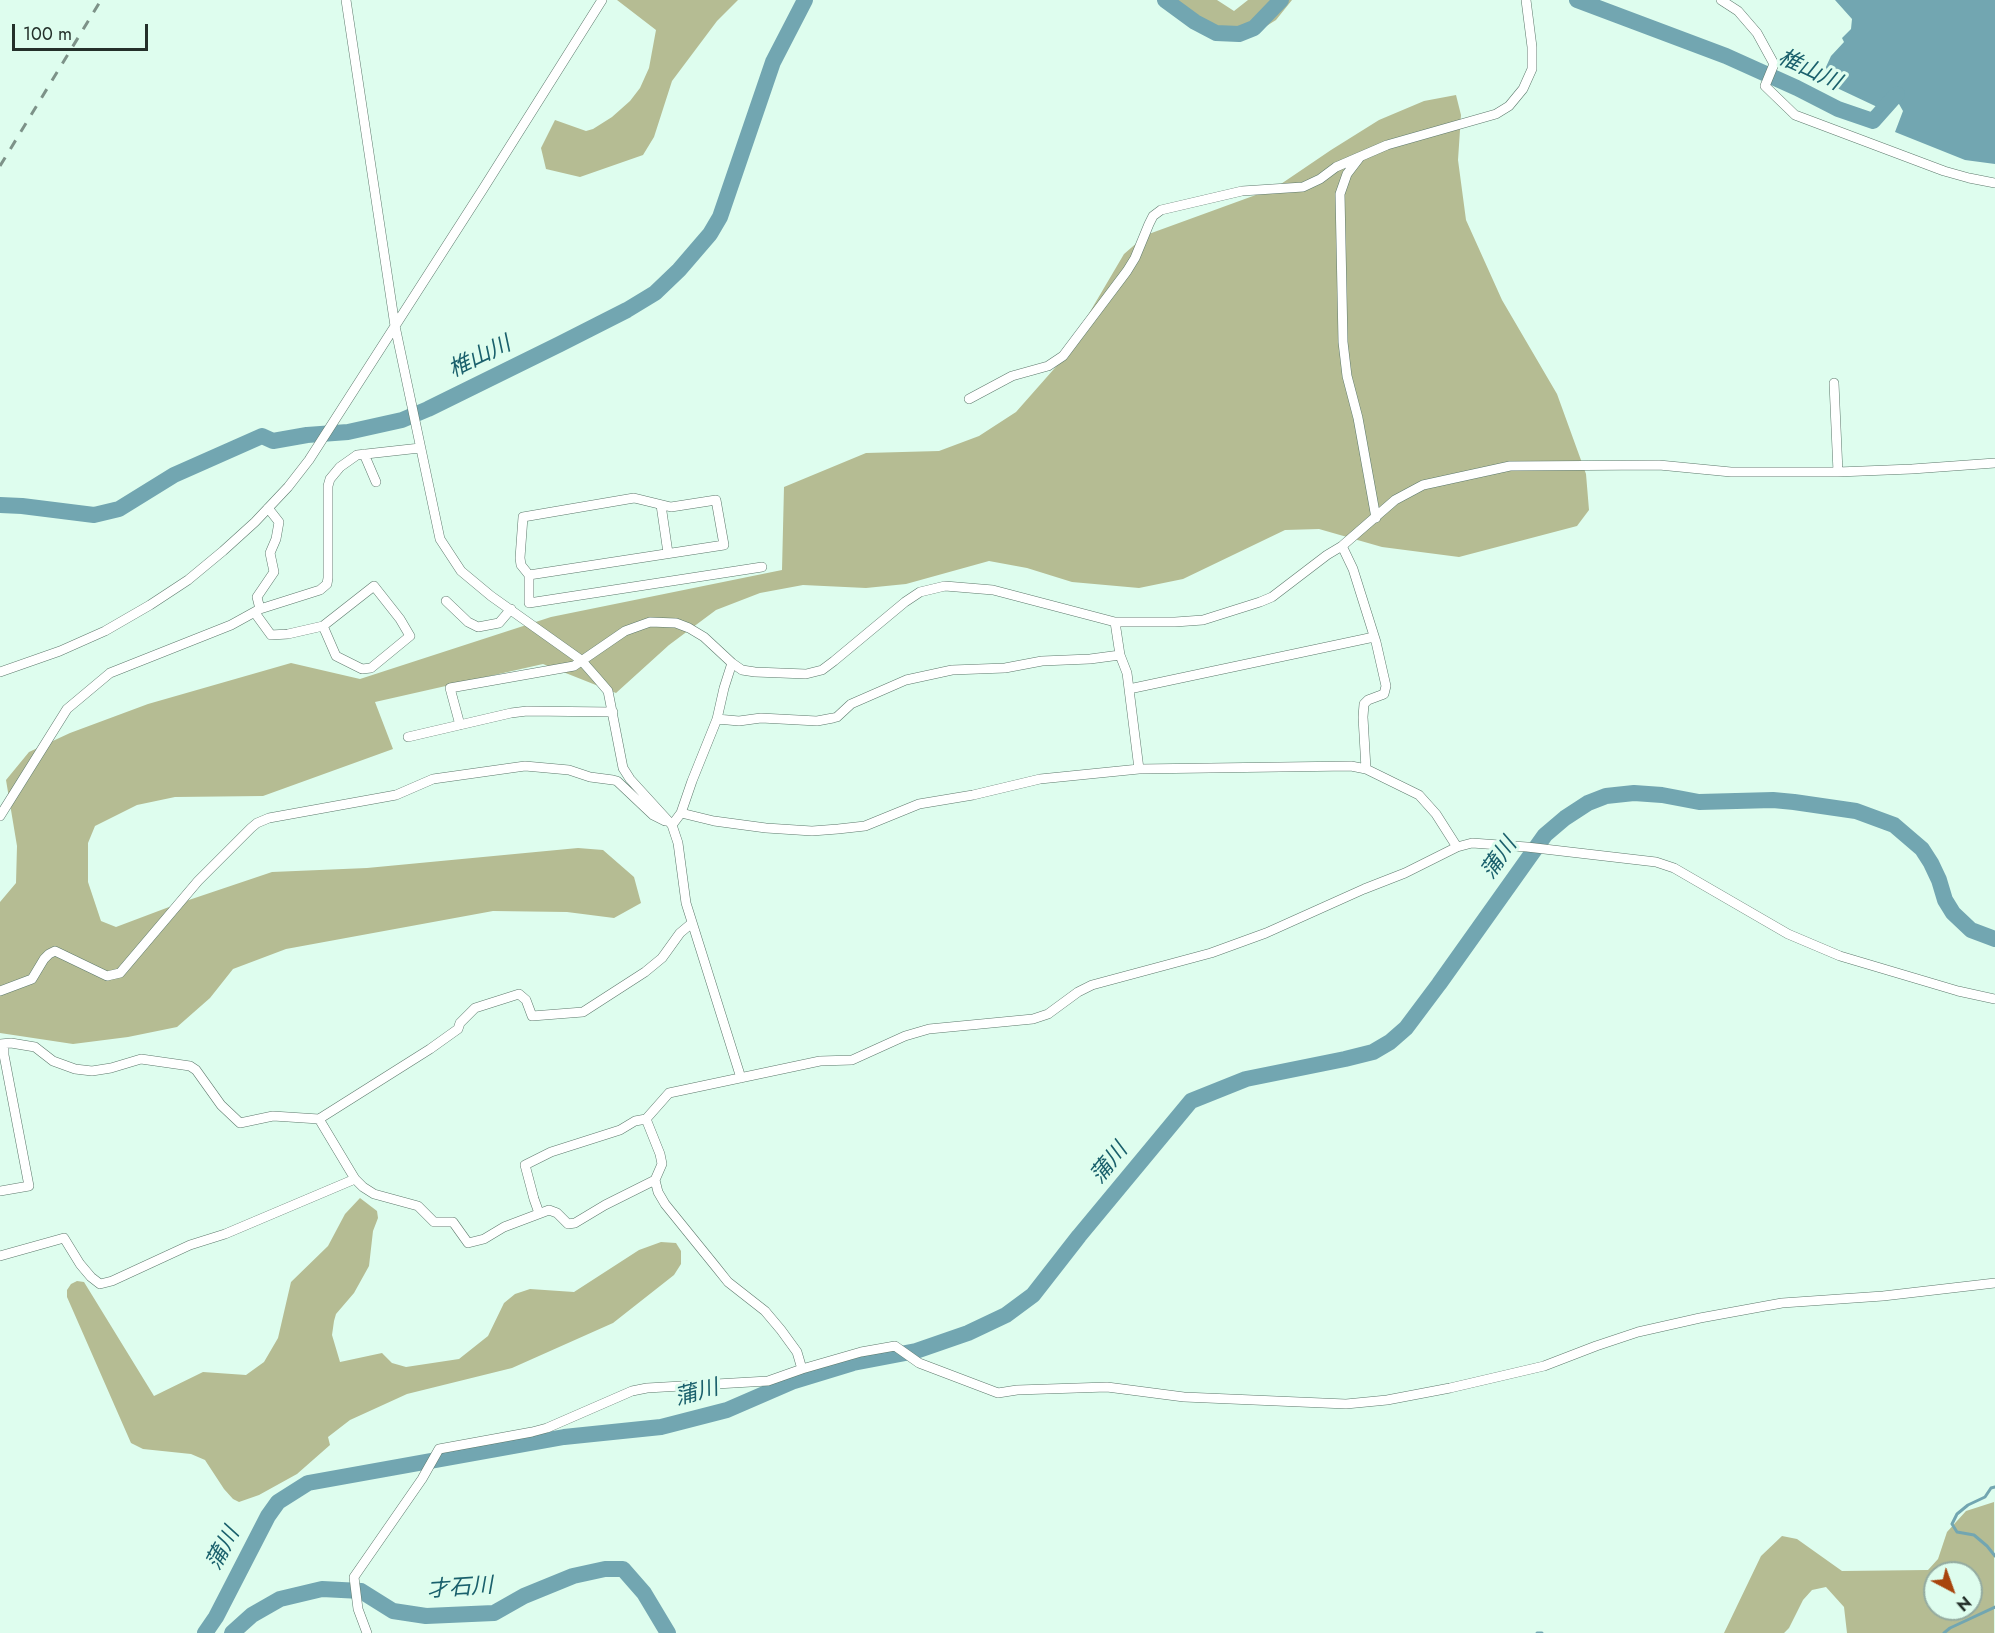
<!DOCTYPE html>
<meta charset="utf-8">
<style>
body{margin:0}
#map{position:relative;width:1995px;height:1633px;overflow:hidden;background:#defdee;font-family:Jost,sans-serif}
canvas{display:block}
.north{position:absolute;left:1923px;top:1561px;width:60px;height:60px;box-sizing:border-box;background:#defdee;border:2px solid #94aba0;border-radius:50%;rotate:139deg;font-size:16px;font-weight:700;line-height:24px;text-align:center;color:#24302a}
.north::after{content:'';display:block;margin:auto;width:21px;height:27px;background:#a8440d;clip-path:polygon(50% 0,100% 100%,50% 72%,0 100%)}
.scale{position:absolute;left:12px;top:24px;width:136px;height:27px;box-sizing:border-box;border:3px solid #24302a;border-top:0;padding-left:8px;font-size:18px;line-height:21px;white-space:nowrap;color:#24302a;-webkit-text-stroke:4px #defdee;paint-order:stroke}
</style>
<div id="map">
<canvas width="1995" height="1633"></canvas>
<div class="north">N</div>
<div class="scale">100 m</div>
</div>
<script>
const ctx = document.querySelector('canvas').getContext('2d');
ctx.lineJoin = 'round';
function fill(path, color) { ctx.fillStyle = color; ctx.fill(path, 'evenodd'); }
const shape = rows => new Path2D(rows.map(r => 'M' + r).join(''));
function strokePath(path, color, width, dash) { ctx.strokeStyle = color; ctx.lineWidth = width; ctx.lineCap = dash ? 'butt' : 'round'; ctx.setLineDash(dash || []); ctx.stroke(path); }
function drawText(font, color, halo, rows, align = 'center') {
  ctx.font = font + ' Jost,"Noto Sans JP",sans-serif'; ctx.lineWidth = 6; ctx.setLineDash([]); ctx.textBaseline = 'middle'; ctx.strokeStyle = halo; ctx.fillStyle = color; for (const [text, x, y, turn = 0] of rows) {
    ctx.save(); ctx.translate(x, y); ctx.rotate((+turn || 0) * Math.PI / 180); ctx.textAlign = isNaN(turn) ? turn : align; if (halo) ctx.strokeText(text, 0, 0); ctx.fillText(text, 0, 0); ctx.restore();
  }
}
const forest = shape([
 [617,0,738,0,717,21,672,81,654,137,643,155,580,177,546,169,541,148,555,120,586,131,593,129,612,117,630,101,640,88,649,68,656,30],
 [1169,0,1217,0,1234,11,1248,0,1292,0,1276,20,1252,35,1224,34,1209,29],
 [1456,95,1461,115,1458,160,1466,220,1502,300,1557,394,1586,474,1589,510,1577,526,1459,557,1382,547,1319,529,1285,530,1183,579,1139,588,1072,582,1027,568,989,561,906,584,866,588,803,585,760,593,716,610,669,645,616,693,543,664,375,702,393,749,263,796,175,797,137,805,95,826,88,843,88,882,101,921,116,927,177,904,272,872,367,868,578,848,603,850,634,877,641,903,614,918,567,912,493,911,286,949,233,969,210,998,177,1027,128,1037,73,1044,0,1033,0,902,16,883,17,846,6,780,29,752,70,733,148,704,291,663,360,679,551,617,782,570,784,487,866,453,939,451,979,436,1016,412,1061,361,1124,254,1146,235,1275,188,1331,150,1379,120,1424,101],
 [360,1198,377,1211,378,1218,373,1231,369,1266,354,1293,336,1314,334,1321,332,1335,340,1362,382,1353,392,1363,406,1367,459,1359,488,1336,504,1303,515,1294,530,1289,574,1292,639,1250,661,1242,676,1243,681,1251,681,1264,674,1275,613,1323,512,1368,407,1394,350,1420,328,1437,330,1445,297,1474,259,1495,239,1502,233,1499,224,1489,205,1460,191,1454,143,1449,131,1443,67,1297,67,1290,71,1284,77,1281,84,1282,154,1396,203,1372,246,1375,264,1362,278,1338,291,1282,328,1246,345,1214],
 [1994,1502,1994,1633,1847,1633,1844,1607,1826,1587,1812,1590,1803,1600,1789,1628,1784,1633,1724,1633,1761,1556,1782,1536,1797,1539,1842,1571,1928,1570,1938,1559,1947,1532,1966,1511],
 [1935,1573,1971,1573,1971,1609,1935,1609]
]);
const water = shape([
 [1835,0,1995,0,1995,164,1965,160,1895,132,1903,111,1899,104,1895,104,1890,113,1820,80,1831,56,1844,42,1842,38,1851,29,1852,19]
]);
const stream = shape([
 [1995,1487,1991,1488,1985,1497,1968,1505,1957,1514,1952,1524,1957,1532,1974,1535,1987,1546,1995,1556],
 [1537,1633,1542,1633],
 [1944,1633,1950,1628,1995,1607]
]);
const river = shape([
 [1165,0,1195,22,1216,33,1239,34,1254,28,1281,0],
 [1577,0,1726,56,1797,88,1838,109,1873,121,1897,94],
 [0,505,22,506,94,515,119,509,174,475,262,436,273,441,307,435,348,432,402,420,428,409,560,344,627,310,655,293,679,270,710,234,720,217,773,62,805,0],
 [205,1633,216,1617,268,1516,278,1502,308,1483,564,1437,661,1427,727,1410,794,1381,853,1363,916,1351,968,1333,1006,1315,1033,1295,1079,1236,1191,1101,1246,1079,1345,1059,1373,1052,1390,1042,1406,1028,1439,984,1545,835,1565,818,1588,803,1606,796,1634,793,1662,795,1699,802,1773,800,1794,802,1856,811,1894,825,1922,849,1931,863,1939,880,1945,900,1953,913,1971,930,1995,939],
 [232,1633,252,1615,280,1599,322,1589,361,1591,393,1611,426,1616,494,1613,524,1596,573,1576,605,1569,623,1569,644,1593,668,1633]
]);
const minor = shape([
 [346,0,395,326,440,539,461,571,491,596,581,660,596,677,608,691,623,768,630,779,672,825],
 [1721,0,1738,11,1757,33,1774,64,1765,86,1795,115,1944,171,1969,178,1995,183],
 [1360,157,1347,174,1340,194,1343,342,1347,376,1358,418,1376,518],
 [1834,383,1838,472],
 [969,399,1012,376,1048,366,1063,356,1127,271,1135,258,1149,224,1153,216,1161,210,1242,191,1303,187,1320,179,1336,167,1387,145,1496,114,1509,106,1523,89,1532,69,1532,47,1526,0],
 [364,454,376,482],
 [661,505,668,553],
 [1342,546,1353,569,1376,642,1386,686,1384,694,1368,700,1364,704,1363,717,1366,769],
 [529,575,724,545,716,500,671,507,634,498,523,517,520,558,521,565,529,575,529,603,762,567],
 [446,601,468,622,478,627,499,623,511,609],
 [260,609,257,597,274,572,270,553,276,539,279,522,268,508],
 [255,613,271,635,288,634,323,626,374,586,400,619,410,636,371,668,362,669,336,656,323,626],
 [1115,622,1120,655,1127,673,1139,769],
 [732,663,724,688,717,719,692,781,681,813,672,825,678,843,686,903,741,1078],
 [0,672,60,651,105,631,150,605,188,580,223,551,255,522,288,487,309,460,483,189,602,0],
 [1129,689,1374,637],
 [717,719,739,721,761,718,817,721,833,718,837,717,851,704,906,680,952,670,1005,668,1042,661,1090,659,1120,655],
 [460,725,450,688,574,666,625,631,650,622,676,623,689,628,704,637,732,663,742,670,755,672,806,674,822,670,834,661,905,602,920,592,945,586,993,590,1115,622,1175,622,1203,620,1260,602,1272,597,1327,555,1342,546,1395,500,1423,485,1510,466,1659,465,1731,472,1838,472,1912,469,1995,463],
 [408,737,511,713,527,711,613,712],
 [681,813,714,821,766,828,812,831,838,829,865,826,919,804,973,795,1040,779,1139,769,1351,766,1366,769,1419,795,1436,814,1457,847],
 [0,816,67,709,110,673,231,625,260,609,320,590,327,584,328,578,328,486,330,479,340,467,357,455,420,448],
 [0,991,32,979,44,959,49,954,55,951,107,976,120,973,198,881,251,828,257,823,269,818,396,795,433,779,525,766,569,770,590,777,613,780,617,781,653,815,665,821],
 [0,1044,11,1043,35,1047,53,1061,75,1069,92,1071,111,1068,141,1059,190,1066,196,1070,221,1105,240,1123,273,1116,319,1119,430,1049,458,1029,460,1023,475,1008,519,994,526,1000,532,1016,583,1012,645,972,662,958,680,933,692,923],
 [319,1119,355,1179,363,1187,374,1194,418,1206,434,1222,453,1222,468,1243,484,1239,504,1227,549,1210,557,1213,568,1224,575,1223,605,1205,655,1180,662,1164,660,1154,646,1119,669,1093,820,1061,852,1060,905,1036,929,1029,1033,1019,1048,1014,1078,992,1092,985,1211,953,1266,933,1364,889,1405,873,1457,847,1472,843,1527,847,1656,862,1674,868,1788,934,1840,956,1958,991,1995,999],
 [655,1180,658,1192,665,1204,716,1267,728,1282,765,1311,781,1330,797,1352,802,1369],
 [0,1191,29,1186,4,1055,4,1045],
 [539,1213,534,1199,525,1165,551,1152,620,1130,635,1121,646,1119],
 [0,1256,64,1238,80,1264,91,1277,100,1284,112,1281,190,1245,225,1234,355,1179],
 [367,1633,358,1609,354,1577,422,1479,439,1449,532,1432,547,1428,632,1391,647,1388,768,1381,802,1369,861,1352,895,1346,919,1363,998,1393,1017,1390,1107,1387,1184,1397,1346,1404,1387,1400,1450,1388,1544,1366,1596,1346,1638,1332,1700,1318,1782,1303,1883,1296,1995,1283]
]);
const rail = shape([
 [0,166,101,0]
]);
const waterNames = [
 ["椎山川",1809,71,25],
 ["椎山川",480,358,-26],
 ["蒲川",1500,859,-55],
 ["蒲川",1110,1164,-51],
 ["蒲川",697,1394,-15],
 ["蒲川",224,1549,-62],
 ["才石川",460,1589,-4]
];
fill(forest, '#b5bc93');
fill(water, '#72a6b1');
strokePath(stream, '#72a6b1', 3);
strokePath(river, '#72a6b1', 16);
strokePath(minor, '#5d796c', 10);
strokePath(minor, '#fff', 9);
strokePath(rail, '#7d9288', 3, [10, 10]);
drawText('italic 22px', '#1a606c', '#defdee', waterNames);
</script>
